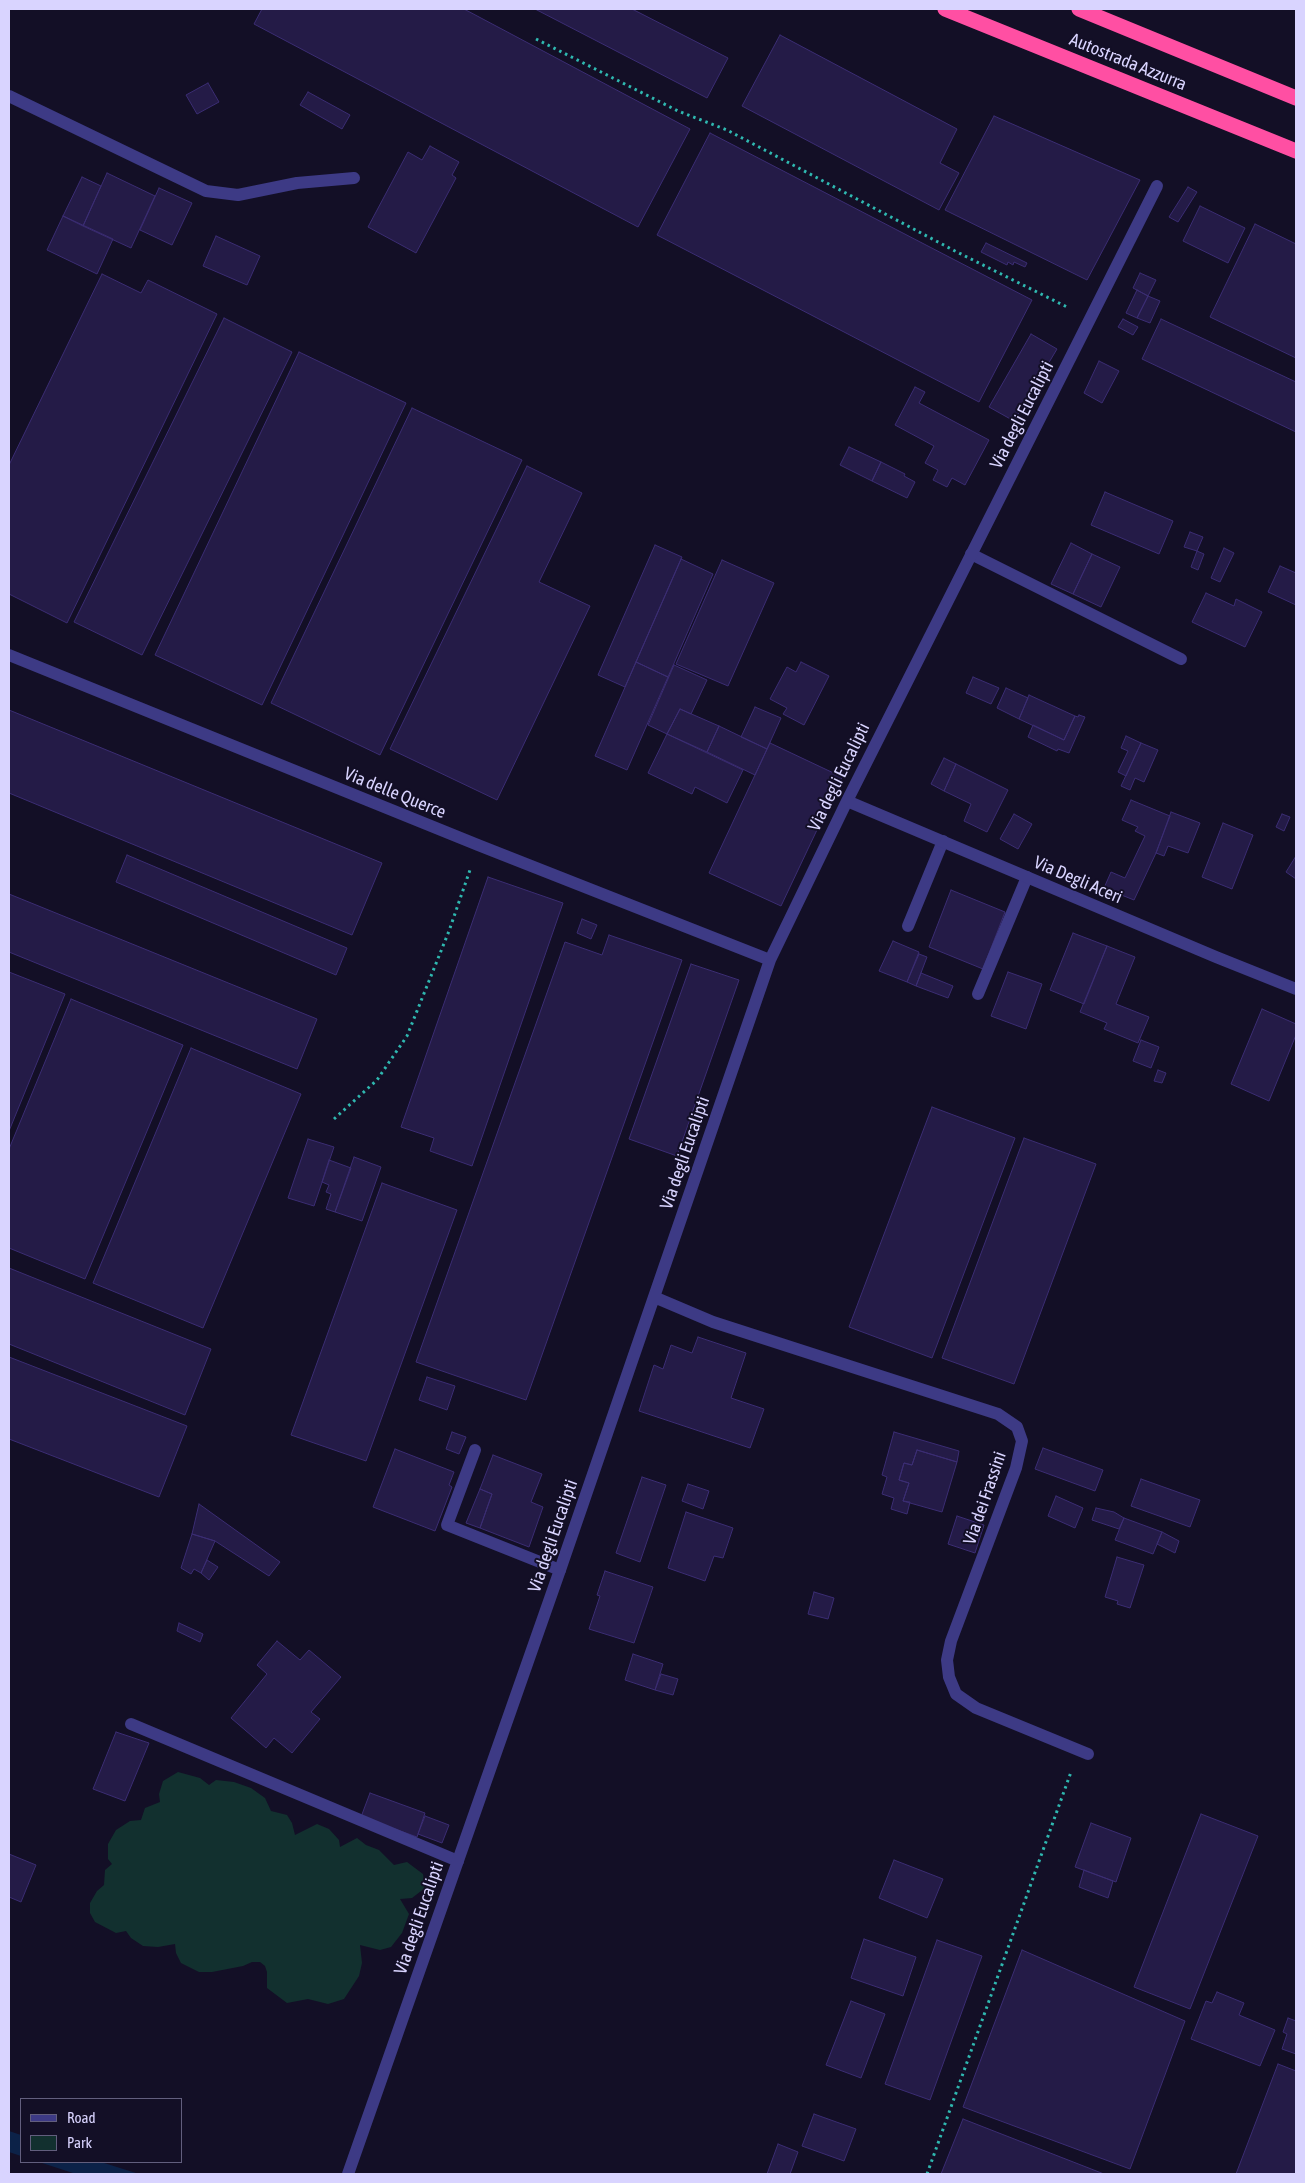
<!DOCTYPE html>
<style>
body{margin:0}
#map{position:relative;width:1305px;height:2183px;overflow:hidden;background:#130f26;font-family:"Asap Condensed",sans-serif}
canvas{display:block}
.frame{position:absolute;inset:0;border:10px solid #d9d4ff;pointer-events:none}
.legend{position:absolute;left:20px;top:2098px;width:162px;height:65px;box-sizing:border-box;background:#130f26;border:1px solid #625e7d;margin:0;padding:6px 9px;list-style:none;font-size:15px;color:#d9d4ff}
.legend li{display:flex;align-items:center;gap:10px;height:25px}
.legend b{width:25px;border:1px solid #625e7d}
</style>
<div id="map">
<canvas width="1305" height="2183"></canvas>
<div class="frame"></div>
<ul class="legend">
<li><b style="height:6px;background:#3d3a85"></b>Road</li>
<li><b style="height:14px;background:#12302f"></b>Park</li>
</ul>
</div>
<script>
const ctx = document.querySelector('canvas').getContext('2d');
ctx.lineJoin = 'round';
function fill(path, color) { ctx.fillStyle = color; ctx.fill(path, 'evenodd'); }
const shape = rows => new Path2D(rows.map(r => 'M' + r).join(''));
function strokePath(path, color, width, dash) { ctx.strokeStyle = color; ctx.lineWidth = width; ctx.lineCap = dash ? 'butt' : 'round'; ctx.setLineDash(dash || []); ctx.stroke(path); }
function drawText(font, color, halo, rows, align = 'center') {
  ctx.font = font + ' "Asap Condensed",sans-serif'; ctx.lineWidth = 4; ctx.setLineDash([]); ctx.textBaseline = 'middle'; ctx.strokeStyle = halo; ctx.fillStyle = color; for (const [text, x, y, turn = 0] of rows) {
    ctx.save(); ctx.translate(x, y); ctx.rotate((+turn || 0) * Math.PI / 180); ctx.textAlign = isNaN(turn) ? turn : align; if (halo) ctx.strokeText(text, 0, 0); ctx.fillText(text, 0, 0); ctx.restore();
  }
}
const green = shape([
 [178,1772,200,1778,209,1785,216,1780,234,1782,251,1788,265,1798,271,1811,287,1815,292,1823,295,1835,317,1824,329,1829,339,1840,340,1847,357,1838,366,1845,379,1850,394,1865,407,1862,423,1874,425,1888,412,1898,400,1899,409,1914,402,1933,391,1947,380,1950,360,1945,362,1963,359,1976,344,1999,328,2004,308,1999,287,2003,267,1988,267,1972,265,1966,260,1962,252,1962,243,1966,212,1972,199,1972,181,1963,176,1953,175,1944,158,1947,143,1946,131,1938,126,1931,116,1933,95,1922,90,1913,90,1903,97,1891,104,1885,105,1870,112,1864,108,1859,108,1844,116,1830,130,1821,141,1820,145,1808,160,1802,159,1794,163,1781]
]);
const water = shape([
 [9,2131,21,2135,21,2156,9,2152],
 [39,2162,101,2162,139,2174,76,2174]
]);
const building = shape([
 [262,9,464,9,690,129,638,227,254,24,262,9],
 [535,9,632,9,728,58,707,98,535,9],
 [780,35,957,129,940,163,959,173,939,210,742,106,780,35],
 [208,83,219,102,197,114,186,95,208,83],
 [308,92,350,115,342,129,300,105,308,92],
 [994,116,1140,180,1087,280,945,210,994,116],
 [710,133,1032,300,979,402,657,235,710,133],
 [430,146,459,162,452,175,456,178,416,253,368,227,408,152,422,160,430,146],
 [107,173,155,196,131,248,83,226,107,173],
 [82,177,101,186,83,226,63,216,82,177],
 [1188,187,1197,192,1178,222,1169,217,1188,187],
 [159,188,192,203,172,245,140,230,159,188],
 [1200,206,1245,228,1228,263,1183,241,1200,206],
 [63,216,113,239,97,274,47,250,63,216],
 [1255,224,1296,244,1296,358,1210,317,1255,224],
 [216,236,260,256,247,285,203,266,216,236],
 [986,243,1027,263,1025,267,1014,262,1013,265,1008,262,1007,265,981,252,986,243],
 [1140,273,1156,280,1148,296,1133,288,1140,273],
 [102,274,141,293,148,280,217,314,67,623,9,594,9,465,102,274],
 [1137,290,1148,296,1137,318,1126,313,1137,290],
 [1148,296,1160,301,1150,323,1137,318,1148,296],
 [224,318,292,352,142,655,74,622,224,318],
 [1123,319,1138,327,1133,335,1118,327,1123,319],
 [1161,319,1296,382,1296,432,1142,359,1161,319],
 [1031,334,1057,349,1014,421,989,407,1031,334],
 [299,352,406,403,262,705,155,655,299,352],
 [1099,361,1119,371,1102,403,1084,393,1099,361],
 [915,387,925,392,919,403,989,440,965,485,952,478,947,487,933,480,938,470,925,463,934,446,895,425,915,387],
 [412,408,522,460,380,755,271,703,412,408],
 [849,447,881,462,872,481,840,465,849,447],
 [881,462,905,474,904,476,915,482,907,498,872,481,881,462],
 [527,466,582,493,539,582,590,606,497,800,390,749,527,466],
 [1105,492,1173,521,1159,554,1091,525,1105,492],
 [1190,532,1203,537,1197,551,1184,547,1190,532],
 [1071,543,1092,554,1073,594,1051,584,1071,543],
 [655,545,682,557,625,687,598,675,655,545],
 [1224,548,1234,553,1220,582,1211,578,1224,548],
 [1197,551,1204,554,1198,570,1191,567,1197,551],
 [1092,554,1120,567,1101,607,1073,594,1092,554],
 [681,559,713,574,668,677,636,662,681,559],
 [722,560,774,583,728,686,676,664,722,560],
 [1280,566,1296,573,1296,605,1268,592,1280,566],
 [1206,593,1234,606,1236,599,1262,612,1245,647,1192,622,1206,593],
 [636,662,668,677,627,770,595,756,636,662],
 [801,662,829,676,804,725,783,714,787,708,770,699,787,667,796,672,801,662],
 [674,665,707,680,691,714,680,709,667,734,648,725,674,665],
 [973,677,999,688,991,704,966,693,973,677],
 [1006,688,1028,698,1019,719,997,708,1006,688],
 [1029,695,1075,716,1064,740,1019,719,1029,695],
 [755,707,781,718,767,749,741,737,755,707],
 [680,709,719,726,707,752,667,734,680,709],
 [9,710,382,863,352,935,9,793,9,710],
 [1079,715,1085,717,1069,753,1058,749,1057,751,1028,737,1033,725,1064,740,1075,716,1078,717,1079,715],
 [719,726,767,749,755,775,707,752,719,726],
 [667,734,743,770,727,803,695,787,692,794,648,773,667,734],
 [1126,736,1141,743,1126,776,1118,772,1128,751,1121,748,1126,736],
 [770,743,842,777,781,906,709,873,770,743],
 [1141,743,1158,750,1144,782,1135,778,1130,790,1121,786,1141,743],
 [944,758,956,764,944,791,931,784,944,758],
 [956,764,1008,790,987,832,964,821,971,804,944,791,956,764],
 [1131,800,1170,816,1156,853,1134,900,1104,888,1111,872,1125,878,1145,836,1135,831,1138,827,1122,820,1131,800],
 [1171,812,1200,823,1188,853,1168,846,1164,856,1156,853,1171,812],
 [1014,814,1032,824,1018,849,1000,839,1014,814],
 [1282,814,1290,817,1284,831,1276,827,1282,814],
 [1223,823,1253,835,1232,889,1202,877,1223,823],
 [127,855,347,948,336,975,116,882,127,855],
 [1296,856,1296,879,1286,872,1296,856],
 [488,877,563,903,472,1166,430,1151,434,1138,401,1127,488,877],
 [951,890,1005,912,983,969,929,947,951,890],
 [9,894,317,1019,297,1069,9,952,9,894],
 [582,919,597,925,591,939,577,933,582,919],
 [1073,933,1107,946,1084,1004,1050,990,1073,933],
 [609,935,682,960,526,1400,416,1362,565,942,602,955,609,935],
 [893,941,919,952,907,982,879,971,893,941],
 [1107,946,1135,957,1116,1004,1149,1017,1138,1043,1104,1029,1107,1023,1080,1012,1107,946],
 [919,954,927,957,916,986,907,982,919,954],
 [691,964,739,980,677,1156,629,1139,691,964],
 [9,972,65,994,9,1131,9,972],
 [1008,972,1042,984,1026,1029,991,1016,1008,972],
 [921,973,953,986,948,998,916,986,921,973],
 [71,999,183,1045,85,1279,9,1248,9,1149,71,999],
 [1262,1009,1296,1024,1296,1035,1269,1101,1231,1084,1262,1009],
 [1141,1040,1159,1047,1151,1068,1133,1061,1141,1040],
 [191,1048,301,1094,203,1328,93,1283,191,1048],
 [1158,1070,1166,1073,1162,1083,1154,1081,1158,1070],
 [932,1107,1015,1138,932,1358,849,1327,932,1107],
 [1024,1138,1096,1164,1014,1384,942,1358,1024,1138],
 [308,1139,334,1147,314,1206,288,1198,308,1139],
 [354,1157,381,1167,362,1221,335,1212,354,1157],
 [329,1160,351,1168,335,1212,326,1209,331,1194,326,1192,329,1185,322,1182,329,1160],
 [382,1183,457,1210,366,1461,291,1435,382,1183],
 [9,1268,211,1349,185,1415,9,1344,9,1268],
 [698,1337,746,1353,731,1398,764,1409,750,1448,639,1411,654,1365,663,1369,671,1345,692,1353,698,1337],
 [9,1357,187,1426,159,1497,9,1439,9,1357],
 [427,1377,455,1386,447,1410,419,1400,427,1377],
 [452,1432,466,1437,459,1454,446,1449,452,1432],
 [894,1432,959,1451,957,1462,917,1450,912,1465,904,1463,899,1480,909,1483,903,1501,910,1502,907,1514,891,1509,894,1498,882,1494,887,1477,882,1475,894,1432],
 [1043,1448,1103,1470,1095,1491,1035,1469,1043,1448],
 [395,1449,454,1472,449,1485,452,1487,435,1531,373,1507,395,1449],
 [917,1450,957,1462,942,1512,903,1501,909,1483,899,1480,904,1463,912,1465,917,1450],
 [493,1455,542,1474,531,1502,543,1507,529,1547,480,1528,492,1494,480,1489,493,1455],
 [642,1477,666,1485,640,1562,616,1553,642,1477],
 [1141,1479,1200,1500,1190,1527,1131,1506,1141,1479],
 [688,1484,709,1491,703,1509,682,1501,688,1484],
 [480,1489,492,1494,480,1528,466,1523,480,1489],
 [1056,1496,1083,1508,1075,1528,1048,1516,1056,1496],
 [199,1504,280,1562,269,1576,215,1541,192,1534,199,1504],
 [1096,1508,1114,1512,1124,1518,1119,1529,1092,1520,1096,1508],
 [686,1512,733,1528,723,1558,714,1556,705,1581,668,1568,686,1512],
 [957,1516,984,1525,975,1553,948,1544,957,1516],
 [1124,1518,1162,1532,1153,1554,1115,1540,1124,1518],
 [1162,1532,1179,1541,1175,1553,1157,1544,1162,1532],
 [192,1534,215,1541,201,1573,194,1569,191,1574,181,1568,192,1534],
 [1117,1557,1144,1565,1130,1608,1117,1604,1118,1601,1105,1597,1117,1557],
 [207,1560,218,1567,209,1580,201,1573,207,1560],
 [605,1571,653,1587,634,1643,589,1629,600,1596,597,1595,605,1571],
 [814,1592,834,1598,828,1619,808,1614,814,1592],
 [179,1623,203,1634,200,1642,177,1631,179,1623],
 [277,1641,300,1660,309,1650,341,1677,311,1712,320,1719,292,1753,274,1738,266,1748,231,1718,267,1674,257,1665,277,1641],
 [633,1654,663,1664,655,1690,625,1680,633,1654],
 [661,1674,678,1679,673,1695,655,1690,661,1674],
 [116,1732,149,1743,125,1801,93,1789,116,1732],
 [370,1793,425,1813,417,1837,361,1817,370,1793],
 [1201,1814,1258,1836,1190,2009,1134,1987,1201,1814],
 [425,1816,449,1825,442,1843,418,1834,425,1816],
 [1091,1823,1131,1838,1116,1882,1075,1867,1091,1823],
 [9,1854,36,1865,21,1902,9,1897,9,1854],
 [894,1860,943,1879,927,1918,879,1898,894,1860],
 [1084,1870,1113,1881,1108,1898,1079,1887,1084,1870],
 [864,1939,916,1957,903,1996,851,1978,864,1939],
 [937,1940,982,1956,930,2100,885,2084,937,1940],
 [1022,1950,1185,2021,1130,2169,963,2107,1022,1950],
 [1217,1992,1244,2003,1239,2015,1275,2030,1260,2066,1191,2039,1206,2001,1212,2003,1217,1992],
 [851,2001,885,2014,861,2078,826,2065,851,2001],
 [1288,2018,1296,2021,1296,2054,1282,2049,1287,2034,1283,2032,1288,2018],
 [1278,2064,1296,2071,1296,2174,1236,2174,1278,2064],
 [814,2114,856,2129,844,2161,802,2146,814,2114],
 [963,2119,1104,2174,941,2174,963,2119],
 [778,2144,798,2152,790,2174,767,2174,778,2144]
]);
const path = shape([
 [536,39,678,111,727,130,955,251,1069,308],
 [334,1119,377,1080,407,1036,449,931,471,867],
 [927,2174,1071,1772]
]);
const service = shape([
 [9,96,206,191,238,195,297,183,354,178],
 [971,554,1181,659],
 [908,926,943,841],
 [978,994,1027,877],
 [475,1450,447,1525,560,1570],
 [131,1724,458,1861]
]);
const minor = shape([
 [9,655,478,845,770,960],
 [847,801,1216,957,1296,989],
 [654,1297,713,1322,998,1414,1017,1427,1022,1441,1016,1468,951,1641,947,1660,949,1677,956,1694,976,1708,1088,1754],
 [348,2174,560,1570,770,960,847,801,1157,186]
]);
const motorway = shape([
 [945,9,1296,151],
 [1079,9,1296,98]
]);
const streetNames = [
 ["Autostrada Azzurra",1128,62,22],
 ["Via degli Eucalipti",1022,415,-63],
 ["Via degli Eucalipti",839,777,-64],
 ["Via delle Querce",395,793,22],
 ["Via Degli Aceri",1078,880,23],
 ["Via degli Eucalipti",685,1153,-71],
 ["Via dei Frassini",985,1498,-71],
 ["Via degli Eucalipti",553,1536,-71],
 ["Via degli Eucalipti",419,1918,-71]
];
fill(green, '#12302f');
fill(water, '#0c2248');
fill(building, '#241b47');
strokePath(building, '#3b2d73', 1);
strokePath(path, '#2fb8b0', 3, [2.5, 4]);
strokePath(service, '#3d3a85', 12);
strokePath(minor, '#3d3a85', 12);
strokePath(motorway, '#ff4fa3', 15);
drawText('18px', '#d9d4ff', '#130f26', streetNames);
</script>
